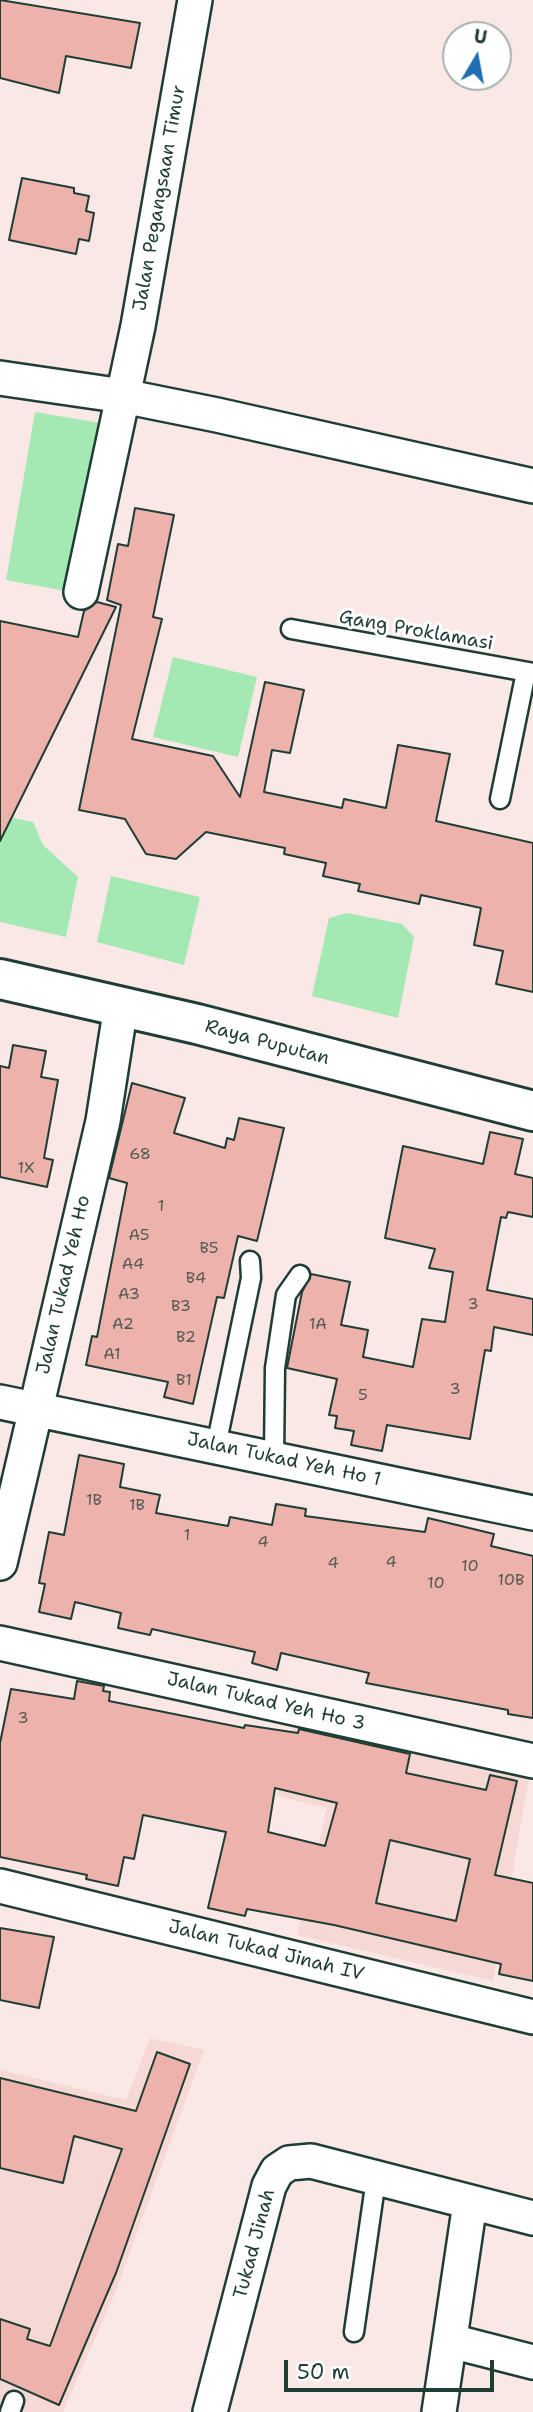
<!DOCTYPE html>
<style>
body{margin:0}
#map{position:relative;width:533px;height:2412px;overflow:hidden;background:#fae8e6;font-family:"Shantell Sans",sans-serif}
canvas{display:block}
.north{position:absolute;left:442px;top:21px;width:70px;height:70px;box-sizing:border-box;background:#fff;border:2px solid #a5b1ae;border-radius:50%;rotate:10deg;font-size:19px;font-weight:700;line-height:28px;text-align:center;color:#1f3d34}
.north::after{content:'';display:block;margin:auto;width:24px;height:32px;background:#1f6fb2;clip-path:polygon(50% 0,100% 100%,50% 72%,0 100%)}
.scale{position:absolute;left:284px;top:2360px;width:210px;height:32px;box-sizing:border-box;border:4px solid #1f3d34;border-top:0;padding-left:9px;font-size:21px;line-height:24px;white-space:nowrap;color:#1f3d34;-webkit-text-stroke:5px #fff;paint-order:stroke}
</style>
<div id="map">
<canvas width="533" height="2412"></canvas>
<div class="north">U</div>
<div class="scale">50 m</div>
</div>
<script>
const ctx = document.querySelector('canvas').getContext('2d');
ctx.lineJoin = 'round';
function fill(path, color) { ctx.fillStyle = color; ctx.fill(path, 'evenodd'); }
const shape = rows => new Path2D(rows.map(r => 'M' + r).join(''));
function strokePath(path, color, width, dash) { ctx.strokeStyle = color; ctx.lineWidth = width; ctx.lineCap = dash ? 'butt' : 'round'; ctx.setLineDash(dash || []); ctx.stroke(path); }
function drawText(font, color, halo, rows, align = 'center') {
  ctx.font = font + ' "Shantell Sans",sans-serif'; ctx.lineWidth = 6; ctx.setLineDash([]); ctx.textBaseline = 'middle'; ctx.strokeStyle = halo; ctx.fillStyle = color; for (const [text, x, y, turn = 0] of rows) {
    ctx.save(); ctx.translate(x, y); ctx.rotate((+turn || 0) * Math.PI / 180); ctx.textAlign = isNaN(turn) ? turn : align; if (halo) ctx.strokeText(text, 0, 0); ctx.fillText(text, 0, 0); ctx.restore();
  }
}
const built = shape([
 [297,1714,531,1767,493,1981,297,1935,327,1808,277,1796],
 [150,2038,204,2050,115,2293,63,2412,0,2412,0,2070,126,2100]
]);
const green = shape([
 [35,412,106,424,76,593,6,580],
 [173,657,257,677,238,757,153,737],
 [0,815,33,822,43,845,78,877,66,937,0,922],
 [111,876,200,897,184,965,97,942],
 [347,913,402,924,414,937,398,1018,312,996,329,918]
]);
const building = shape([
 [0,0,140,23,131,68,66,56,59,93,0,78,0,0],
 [22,178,74,188,74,193,89,196,86,211,94,213,89,241,79,239,76,254,9,240,22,178],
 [135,508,174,515,153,617,162,619,132,739,213,756,240,797,265,682,304,690,290,753,272,750,264,792,342,808,344,799,386,808,398,745,450,754,436,821,533,843,533,992,496,984,503,951,474,945,481,908,421,895,419,904,358,891,360,884,323,876,326,863,284,854,285,848,206,832,176,859,146,854,125,819,79,810,121,605,107,600,118,544,128,546,135,508],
 [97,602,116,607,0,841,0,621,78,637,84,611,97,602],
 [13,1045,46,1051,41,1077,58,1080,44,1158,53,1160,47,1187,0,1177,0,1066,9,1068,13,1045],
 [132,1083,185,1098,174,1133,225,1148,227,1138,234,1140,239,1118,284,1128,257,1241,238,1236,224,1298,217,1297,193,1404,164,1397,168,1382,86,1365,92,1336,97,1337,127,1183,109,1178,132,1083],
 [490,1132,523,1139,515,1174,533,1178,533,1217,508,1212,506,1218,501,1217,487,1290,533,1299,533,1335,494,1327,491,1351,485,1350,470,1439,387,1425,382,1451,351,1445,354,1431,335,1428,337,1416,329,1415,337,1379,287,1368,302,1292,311,1274,350,1282,341,1325,368,1330,363,1357,413,1367,422,1319,445,1322,453,1272,429,1268,435,1249,385,1238,403,1146,483,1164,490,1132],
 [79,1455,124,1464,120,1487,160,1495,156,1513,228,1526,230,1517,272,1525,276,1504,306,1509,305,1516,425,1532,428,1518,494,1534,491,1546,533,1556,533,1718,508,1714,508,1710,366,1683,369,1673,281,1653,277,1670,252,1663,255,1652,152,1629,150,1635,118,1628,121,1613,75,1602,71,1619,39,1612,45,1584,39,1583,49,1532,64,1535,79,1455],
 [77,1681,104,1686,103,1691,110,1692,109,1701,244,1728,245,1725,298,1733,299,1729,410,1754,406,1773,486,1790,490,1775,517,1781,495,1875,533,1883,533,1981,499,1974,501,1964,334,1925,247,1909,245,1916,208,1908,226,1832,143,1815,134,1859,124,1857,118,1886,86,1879,87,1875,0,1857,0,1743,11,1689,74,1699,77,1681],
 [275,1788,337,1803,325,1846,268,1832,275,1788],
 [390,1840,470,1859,456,1921,376,1903,390,1840],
 [0,1928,54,1937,39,2008,0,2000,0,1928],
 [157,2052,190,2064,116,2273,59,2405,0,2379,0,2319,30,2329,27,2339,50,2346,122,2149,74,2136,63,2183,0,2168,0,2078,136,2111,157,2052]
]);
const lane = shape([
 [291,629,533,673],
 [500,799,526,672],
 [216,1446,251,1278,250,1261],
 [274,1458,275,1368,286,1295,300,1275],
 [354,2332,376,2179],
 [10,2412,14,2401]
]);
const street = shape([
 [0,378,123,396,217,415,533,486],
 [81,592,138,326,195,0],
 [0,1402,533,1513],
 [0,1563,103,1121,121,1006],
 [0,1643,533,1761],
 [0,1886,533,2017],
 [451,2341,533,2362],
 [210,2412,269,2186,277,2171,289,2163,311,2161,533,2218],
 [439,2412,470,2203]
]);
const secondary = shape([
 [0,979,197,1024,533,1111]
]);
const numberNames = [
 ["68",140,1155],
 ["1X",26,1169],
 ["1",161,1207],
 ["A5",139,1236],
 ["B5",209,1249],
 ["A4",133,1265],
 ["B4",196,1279],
 ["A3",129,1295],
 ["3",473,1305],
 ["B3",181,1307],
 ["A2",123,1325],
 ["1A",318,1325],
 ["B2",186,1338],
 ["A1",112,1355],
 ["B1",184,1381],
 ["3",455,1390],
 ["5",363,1396],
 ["1B",94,1501],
 ["1B",137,1506],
 ["1",187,1536],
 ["4",263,1543],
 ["4",391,1563],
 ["4",333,1564],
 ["10",470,1567],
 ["10B",511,1581],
 ["10",436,1584],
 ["3",23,1719]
];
const streetNames = [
 ["Jalan Pegangsaan Timur",160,198,-80],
 ["Gang Proklamasi",416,631,10],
 ["Raya Puputan",267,1043,15],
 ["Jalan Tukad Yeh Ho",64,1285,-77],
 ["Jalan Tukad Yeh Ho 1",284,1460,12],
 ["Jalan Tukad Yeh Ho 3",266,1702,13],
 ["Jalan Tukad Jinah IV",266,1951,14],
 ["Tukad Jinah",255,2244,-75]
];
fill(built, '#f6d8d5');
fill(green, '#a4e8b3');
fill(building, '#edb2ac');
strokePath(building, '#1f3d34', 2);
strokePath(lane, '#1f3d34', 23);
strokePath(street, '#1f3d34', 38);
strokePath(secondary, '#1f3d34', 44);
strokePath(lane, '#fff', 18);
strokePath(street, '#fff', 33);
strokePath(secondary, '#fff', 38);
drawText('16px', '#525a52', null, numberNames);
drawText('19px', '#1f3d34', '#fff', streetNames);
</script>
